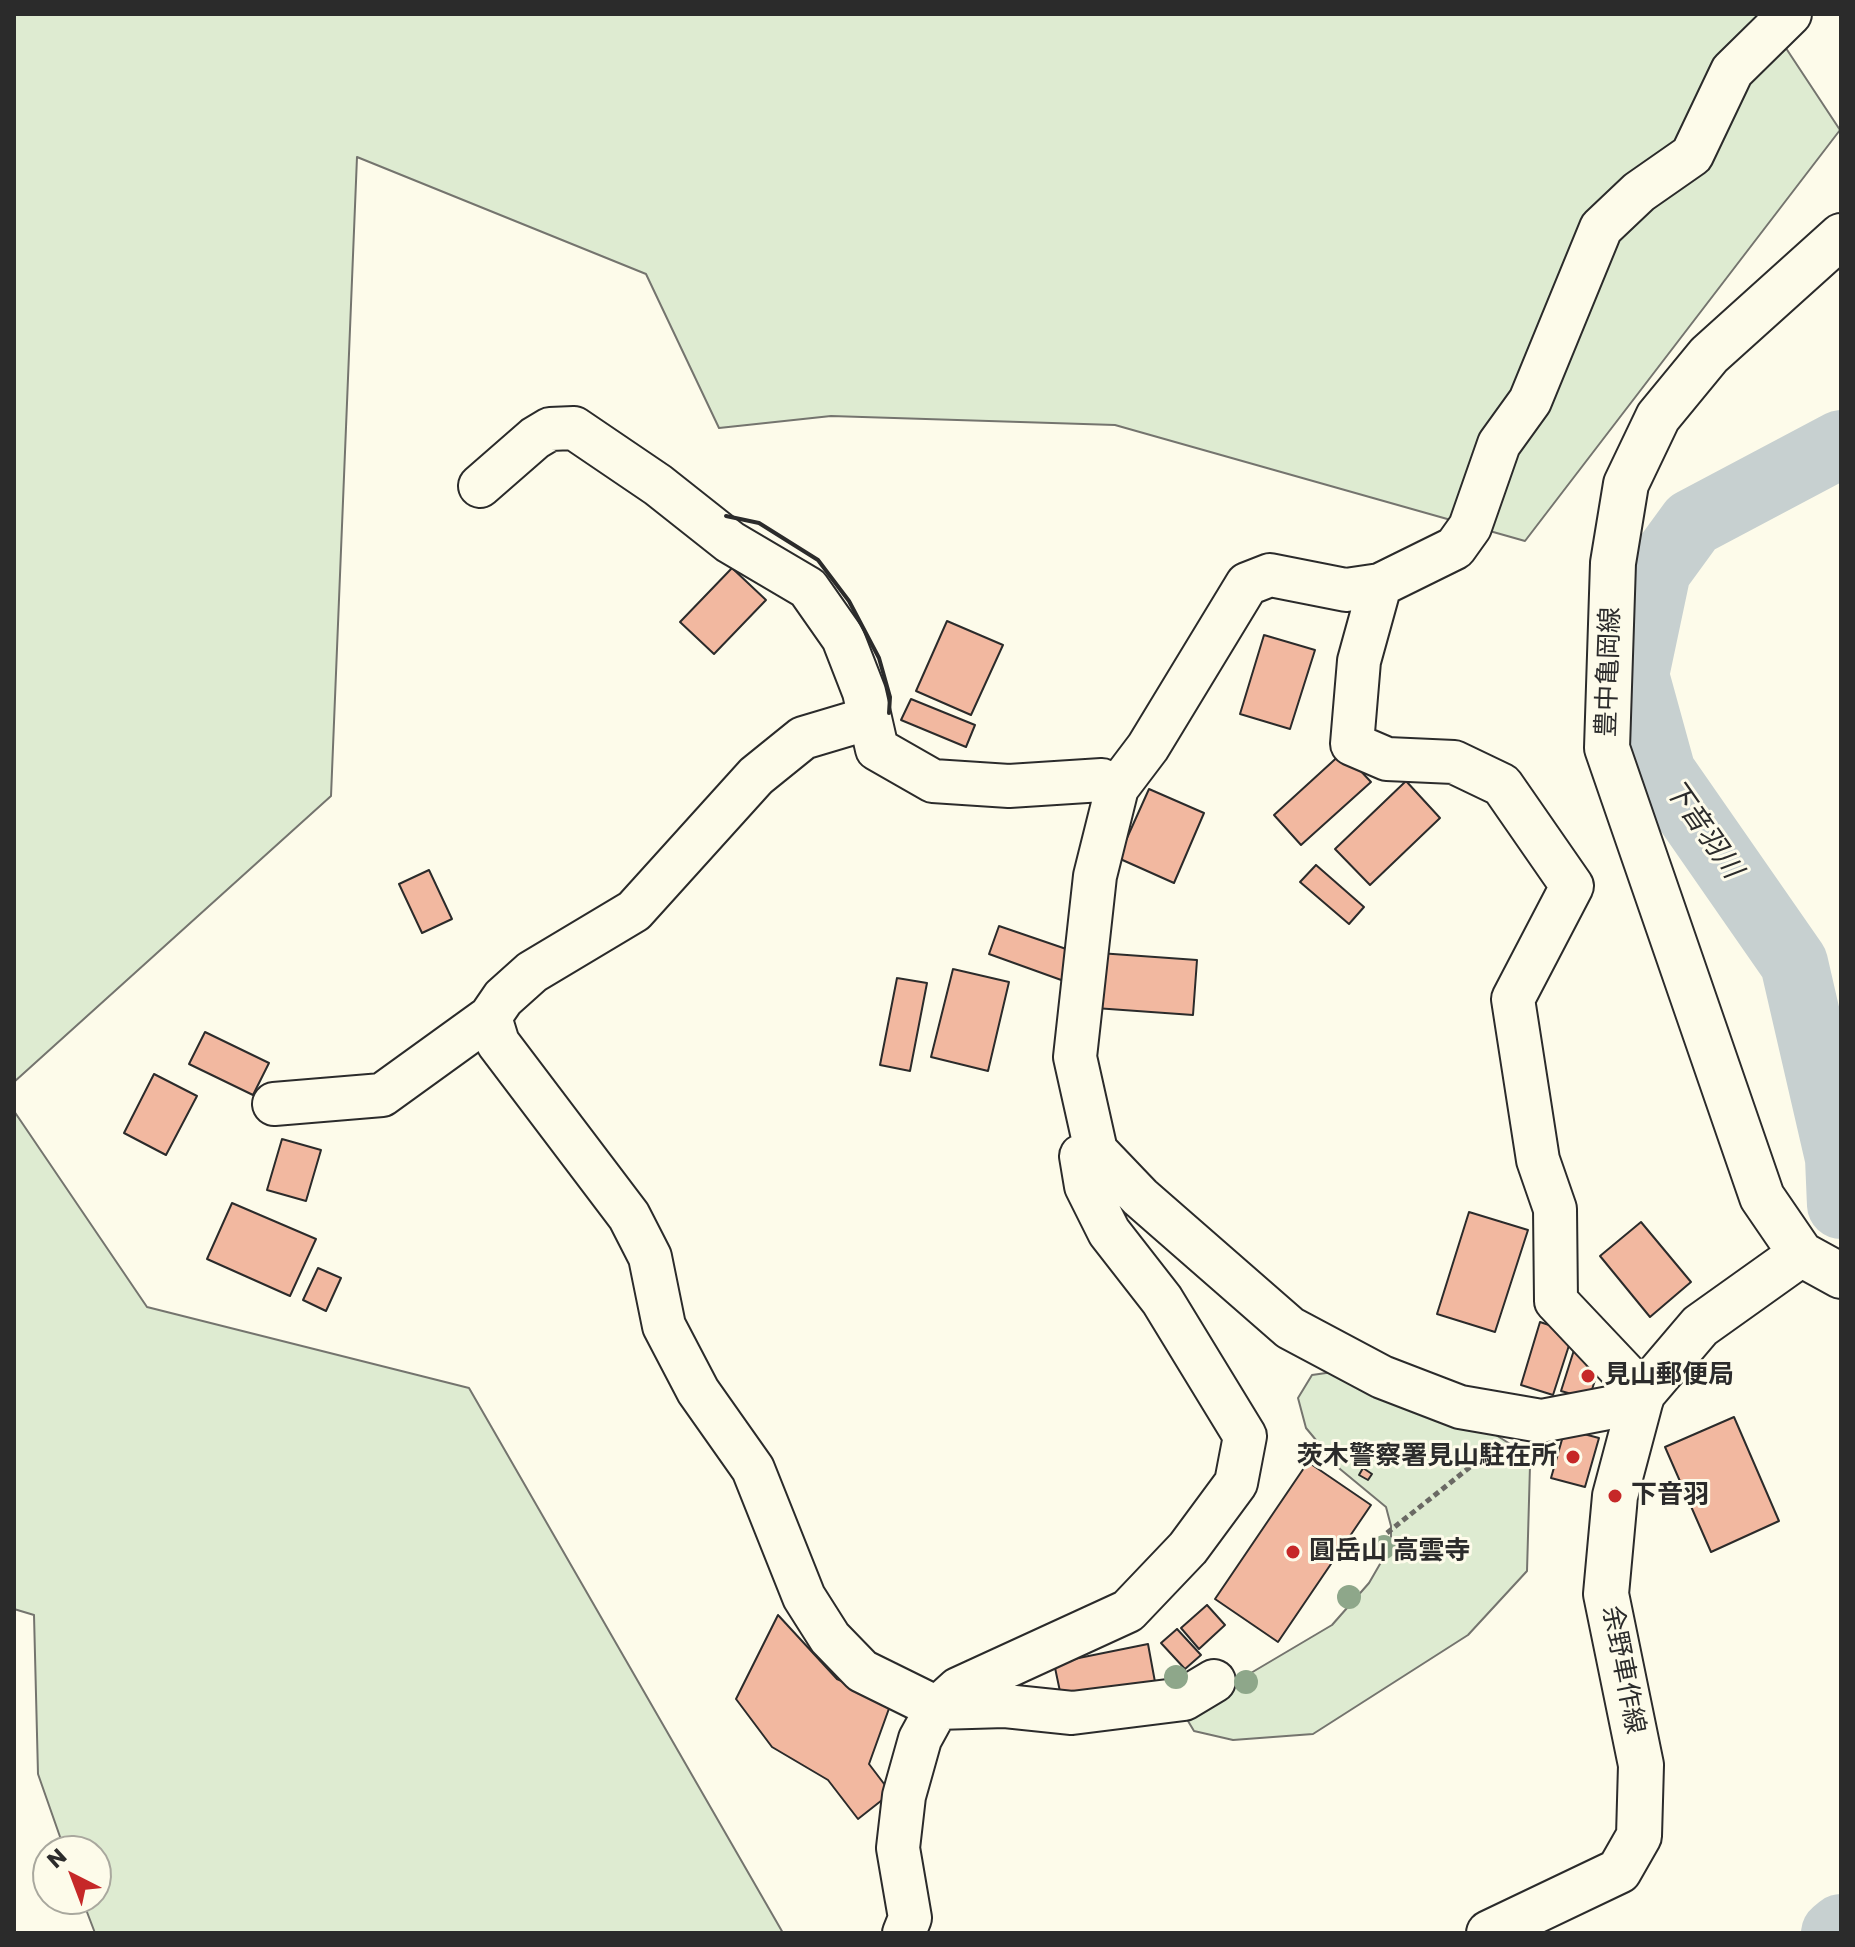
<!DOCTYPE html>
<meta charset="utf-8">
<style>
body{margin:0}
#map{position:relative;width:1855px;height:1947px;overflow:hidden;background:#fdfbea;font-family:Poppins,sans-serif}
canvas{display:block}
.frame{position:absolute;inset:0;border:16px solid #2b2b2b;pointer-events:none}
.north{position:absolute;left:32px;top:1835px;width:80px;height:80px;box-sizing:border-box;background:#fdfbea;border:2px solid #a9a89e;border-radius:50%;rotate:318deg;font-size:22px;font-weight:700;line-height:32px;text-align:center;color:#2b2b2b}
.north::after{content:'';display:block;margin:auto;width:28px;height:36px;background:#c62828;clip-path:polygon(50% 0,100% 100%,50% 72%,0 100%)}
</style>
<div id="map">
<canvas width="1855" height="1947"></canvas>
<div class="frame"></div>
<div class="north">N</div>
</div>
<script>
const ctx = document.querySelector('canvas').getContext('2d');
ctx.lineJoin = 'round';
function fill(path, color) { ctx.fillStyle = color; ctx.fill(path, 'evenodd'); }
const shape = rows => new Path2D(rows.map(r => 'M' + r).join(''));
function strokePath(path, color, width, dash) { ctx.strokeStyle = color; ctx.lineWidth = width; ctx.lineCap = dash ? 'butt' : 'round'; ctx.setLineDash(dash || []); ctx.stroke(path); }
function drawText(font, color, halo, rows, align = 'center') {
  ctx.font = font + ' Poppins,"Noto Sans JP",sans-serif'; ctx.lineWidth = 6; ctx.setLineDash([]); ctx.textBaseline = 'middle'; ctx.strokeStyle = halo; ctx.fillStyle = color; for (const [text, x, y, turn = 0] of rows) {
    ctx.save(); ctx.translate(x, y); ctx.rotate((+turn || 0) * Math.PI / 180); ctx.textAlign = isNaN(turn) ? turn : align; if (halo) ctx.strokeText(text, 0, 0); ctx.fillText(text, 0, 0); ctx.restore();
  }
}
const green = shape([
 [14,14,1775,14,1772,27,1840,130,1525,541,1115,425,831,416,719,428,646,274,357,157,331,796,14,1082,14,14],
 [14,1111,147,1307,469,1388,783,1933,95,1933,82,1899,96,1899,96,1851,65,1851,38,1774,34,1615,14,1609,14,1111],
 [1340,1371,1483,1427,1515,1447,1530,1466,1527,1571,1468,1635,1313,1734,1233,1740,1194,1731,1185,1716,1190,1709,1332,1625,1369,1583,1391,1545,1391,1526,1386,1507,1340,1469,1306,1428,1298,1398,1312,1375,1340,1371]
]);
const river = shape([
 [1841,444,1692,523,1657,571,1635,675,1662,773,1794,963,1839,1158,1841,1205],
 [1835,1933,1841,1928]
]);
const building = shape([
 [732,568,766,600,714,654,680,622,732,568],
 [947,621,1003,645,971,715,916,691,947,621],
 [1264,635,1315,650,1290,729,1240,714,1264,635],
 [911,699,975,725,966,747,901,720,911,699],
 [1343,752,1371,782,1301,845,1274,815,1343,752],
 [1406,781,1440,818,1370,885,1335,849,1406,781],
 [1149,789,1204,813,1174,883,1118,858,1149,789],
 [1316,865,1364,907,1349,924,1300,882,1316,865],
 [429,870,452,919,422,933,399,884,429,870],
 [999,926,1075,952,1064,981,989,954,999,926],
 [1099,953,1197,960,1193,1015,1095,1008,1099,953],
 [953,969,1009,982,988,1071,931,1057,953,969],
 [897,978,927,983,910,1071,880,1065,897,978],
 [205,1032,269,1063,253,1095,189,1064,205,1032],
 [154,1074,197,1096,166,1155,124,1133,154,1074],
 [282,1139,321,1150,306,1201,267,1190,282,1139],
 [232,1203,316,1239,290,1296,207,1259,232,1203],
 [1469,1212,1528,1230,1495,1332,1437,1314,1469,1212],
 [1641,1222,1691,1282,1650,1317,1600,1256,1641,1222],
 [318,1268,341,1278,326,1311,303,1300,318,1268],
 [1540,1322,1573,1333,1553,1395,1521,1385,1540,1322],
 [1574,1350,1602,1358,1589,1399,1561,1391,1574,1350],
 [1734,1417,1779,1521,1711,1552,1665,1447,1734,1417],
 [1565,1429,1599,1438,1585,1487,1551,1478,1565,1429],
 [1308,1462,1371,1505,1278,1642,1215,1599,1308,1462],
 [1363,1468,1372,1474,1368,1480,1359,1475,1363,1468],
 [1207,1605,1225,1625,1199,1649,1181,1628,1207,1605],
 [778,1615,837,1679,891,1703,869,1764,891,1793,858,1819,828,1780,772,1747,736,1699,778,1615],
 [1177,1629,1201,1655,1185,1669,1161,1643,1177,1629],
 [1148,1644,1155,1682,1062,1701,1054,1663,1148,1644]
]);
const path = shape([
 [1387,1533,1489,1452]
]);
const minor = shape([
 [480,486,535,438,550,429,574,428,658,485,730,542,808,588,843,638,864,692,877,749,933,781,1009,786,1102,780,1117,788,1095,876,1075,1057,1096,1151,1140,1197,1290,1328,1382,1377,1460,1407,1541,1421,1640,1402],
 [1380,585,1359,661,1352,744,1387,759,1454,762,1502,785,1572,886,1513,999,1538,1160,1555,1209,1556,1301,1643,1393],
 [870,718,803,738,756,776,634,911,532,972,503,998,490,1017,498,1043,629,1216,650,1257,664,1326,698,1391,753,1469,804,1597,830,1638,862,1671,937,1708,1005,1706,1072,1713,1184,1699,1214,1681],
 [1117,788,1148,747,1247,584,1270,575,1346,590,1380,585,1455,548,1470,527,1499,444,1530,401,1601,228,1639,192,1692,155,1732,71,1790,14],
 [274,1104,382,1095,490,1017],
 [904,1933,910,1918,898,1848,904,1796,920,1739,937,1708,958,1689,1128,1611,1188,1548,1236,1483,1245,1436,1162,1300,1109,1232,1086,1186,1081,1156,1096,1151]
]);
const major = shape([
 [1841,236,1709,355,1658,417,1626,484,1613,563,1607,748,1762,1197,1801,1254,1841,1276],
 [1489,1933,1619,1871,1639,1836,1641,1765,1606,1594,1615,1496,1640,1402,1643,1393,1700,1326,1801,1254]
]);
const wall = shape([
 [726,516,759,523,818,560,849,601,879,658,890,697,889,713]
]);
const trees = [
 [1384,1547],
 [1349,1597],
 [1176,1677],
 [1246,1682]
];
const markers = [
 [1588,1376,8,"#c62828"],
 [1573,1457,8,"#c62828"],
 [1615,1496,8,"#c62828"],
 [1293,1552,8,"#c62828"]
];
const streetNames = [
 ["豊中亀岡線",1610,672,-88],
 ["余野車作線",1622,1670,79]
];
const poiNames = [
 ["見山郵便局",1604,1376],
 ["茨木警察署見山駐在所",1557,1457,"right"],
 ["下音羽",1631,1496],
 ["圓岳山 高雲寺",1309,1552]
];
const waterNames = [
 ["下音羽川",1702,830,55]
];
fill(green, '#deebd1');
strokePath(green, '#74746e', 2);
strokePath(river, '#c7d0d0', 68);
fill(building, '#f2b8a0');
strokePath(building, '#2b2b2b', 2);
strokePath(minor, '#2b2b2b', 46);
strokePath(major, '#2b2b2b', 48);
strokePath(path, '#6a6964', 5, [6, 4]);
strokePath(minor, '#fdfbea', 42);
strokePath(major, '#fdfbea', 44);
strokePath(wall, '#2b2b2b', 4);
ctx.fillStyle = '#8ea78a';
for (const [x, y] of trees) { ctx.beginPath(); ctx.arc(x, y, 12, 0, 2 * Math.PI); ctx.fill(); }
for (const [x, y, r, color] of markers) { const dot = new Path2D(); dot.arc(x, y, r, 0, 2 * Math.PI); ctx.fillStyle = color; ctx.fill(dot); strokePath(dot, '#fdfbea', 3); }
drawText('26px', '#2b2b2b', '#fdfbea', streetNames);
drawText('bold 26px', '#2b2b2b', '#fdfbea', poiNames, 'left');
drawText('italic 28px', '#2b2b2b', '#fdfbea', waterNames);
</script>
